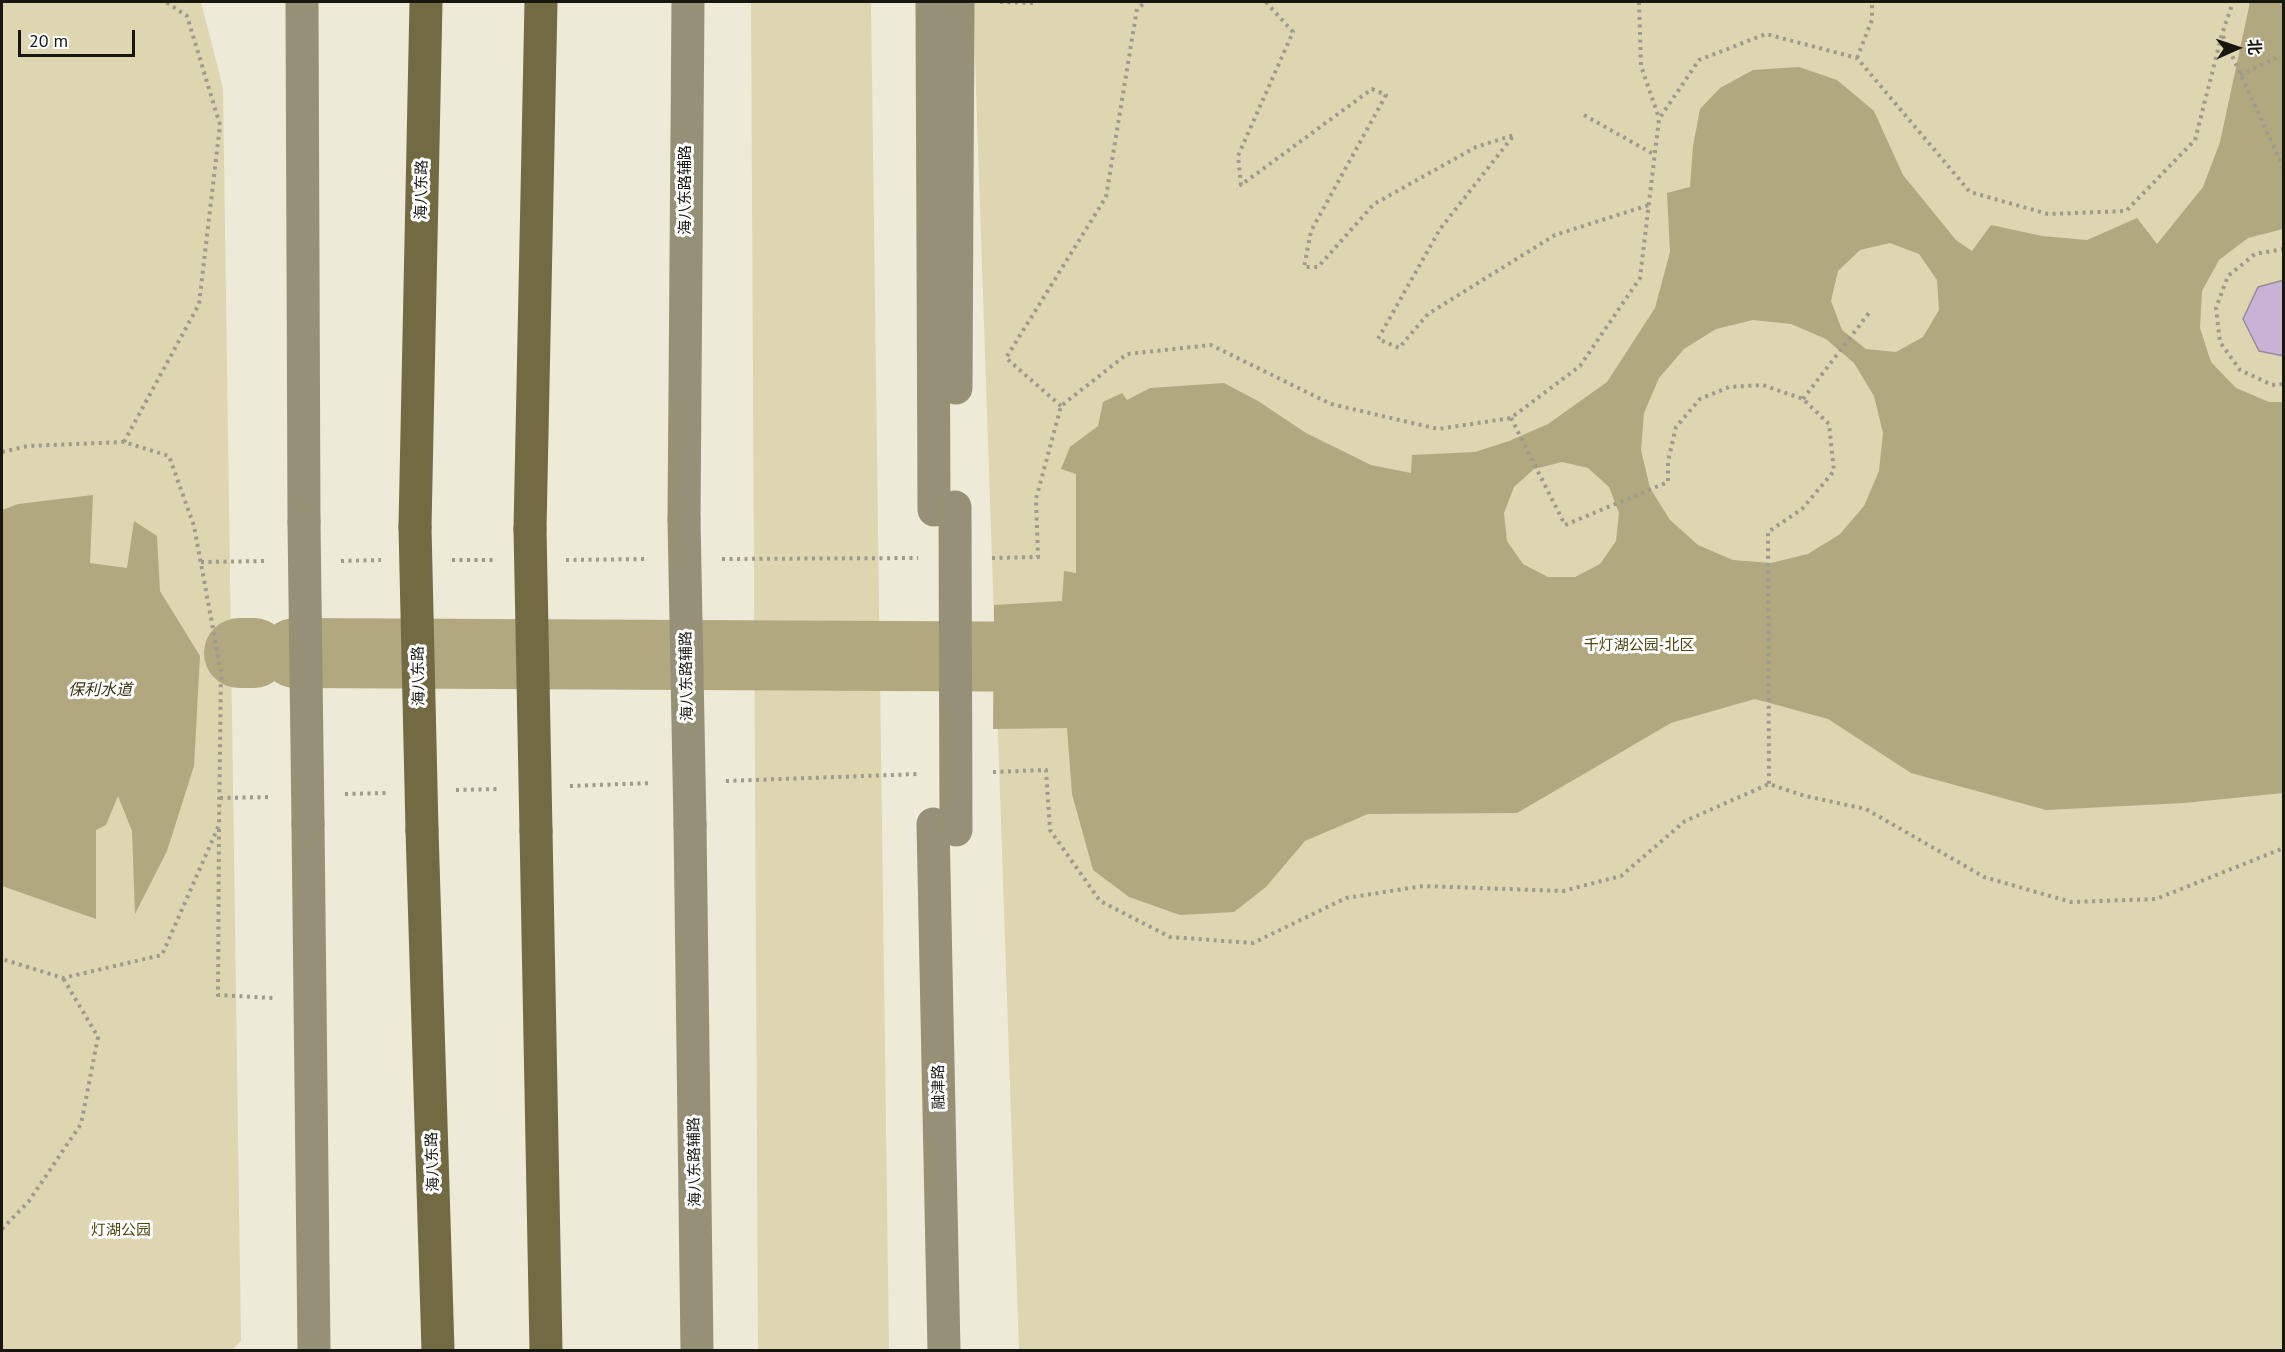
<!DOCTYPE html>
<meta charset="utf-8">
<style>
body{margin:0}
#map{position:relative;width:2285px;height:1352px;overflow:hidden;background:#eeead8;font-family:"PT Sans","Noto Sans SC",sans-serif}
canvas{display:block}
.frame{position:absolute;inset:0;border:3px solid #17160f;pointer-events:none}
.north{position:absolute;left:2207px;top:18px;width:60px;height:60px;-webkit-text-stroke:4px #fff;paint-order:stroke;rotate:87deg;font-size:16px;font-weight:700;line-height:24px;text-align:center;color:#17160f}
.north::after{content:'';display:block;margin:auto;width:21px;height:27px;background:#17160f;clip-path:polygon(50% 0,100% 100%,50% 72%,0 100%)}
.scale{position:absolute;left:18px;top:30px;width:117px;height:27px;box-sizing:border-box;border:3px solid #17160f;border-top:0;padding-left:8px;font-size:18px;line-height:21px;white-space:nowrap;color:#17160f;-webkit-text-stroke:4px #fff;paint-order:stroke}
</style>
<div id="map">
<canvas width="2285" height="1352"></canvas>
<div class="frame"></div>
<div class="north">北</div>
<div class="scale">20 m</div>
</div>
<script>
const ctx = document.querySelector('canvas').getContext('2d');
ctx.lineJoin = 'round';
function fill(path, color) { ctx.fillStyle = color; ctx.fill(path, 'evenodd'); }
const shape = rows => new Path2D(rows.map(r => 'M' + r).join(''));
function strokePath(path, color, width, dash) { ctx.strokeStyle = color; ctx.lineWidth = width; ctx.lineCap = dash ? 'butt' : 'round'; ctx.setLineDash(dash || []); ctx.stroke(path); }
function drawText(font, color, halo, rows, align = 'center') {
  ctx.font = font + ' "PT Sans","Noto Sans SC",sans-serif'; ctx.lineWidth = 6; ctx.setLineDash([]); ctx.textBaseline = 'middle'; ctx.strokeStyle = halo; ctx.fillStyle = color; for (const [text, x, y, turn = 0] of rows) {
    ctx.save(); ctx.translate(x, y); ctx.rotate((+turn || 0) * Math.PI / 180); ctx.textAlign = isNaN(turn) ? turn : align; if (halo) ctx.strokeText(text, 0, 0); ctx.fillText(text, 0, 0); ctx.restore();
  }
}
const green = shape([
 [2,2,201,2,223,88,241,1341,232,1350,2,1350],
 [751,2,871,2,889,1350,758,1350],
 [973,2,2283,2,2283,1350,1019,1350]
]);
const water = shape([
 [2250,2,2283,2,2283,229,2248,238,2219,260,2202,291,2200,328,2211,362,2236,388,2269,402,2283,402,2283,793,2184,803,2046,810,1911,773,1828,719,1755,699,1671,723,1517,813,1368,814,1305,841,1266,887,1234,912,1180,915,1129,897,1093,870,1072,794,1067,728,993,729,994,605,1062,601,1064,571,1076,573,1076,474,1061,469,1070,447,1098,426,1103,402,1122,393,1127,400,1150,388,1224,383,1258,401,1306,433,1371,465,1411,473,1412,455,1475,452,1509,441,1548,424,1607,382,1655,308,1670,252,1667,193,1690,187,1693,146,1700,109,1720,88,1753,70,1799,67,1837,80,1874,111,1903,175,1956,240,1972,251,1991,225,2042,236,2087,240,2137,218,2157,244,2203,187,2220,142],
 [1890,243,1919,254,1937,280,1939,310,1923,337,1896,352,1866,349,1842,330,1831,301,1838,271,1860,250],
 [1753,320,1791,324,1826,339,1854,363,1874,396,1883,433,1879,471,1864,506,1840,534,1808,554,1771,563,1733,560,1698,545,1670,520,1650,488,1641,450,1644,413,1659,378,1684,349,1716,329],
 [1562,462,1588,468,1609,487,1619,513,1616,541,1600,564,1575,577,1548,577,1523,564,1507,541,1504,513,1514,487,1534,469],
 [93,495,90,563,127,568,134,521,157,536,160,591,200,656,194,766,167,851,135,914,132,831,118,796,106,825,96,830,96,919,2,886,2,510,18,504]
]);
const river = shape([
 [239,653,254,653],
 [295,653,1089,657]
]);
const building = shape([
 [2284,280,2284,356,2259,351,2243,319,2258,287,2284,280]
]);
const path = shape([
 [1000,2,1033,3],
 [1266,2,1293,32,1238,156,1241,185,1372,89,1386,95,1311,231,1304,267,1318,267,1374,204,1476,147,1514,135,1440,229,1378,339,1399,348,1428,314,1555,235,1649,205],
 [1639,2,1641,66,1659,118],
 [2223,36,2284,169],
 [1857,58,1872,20,1872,2],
 [2240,75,2276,58],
 [1584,115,1655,155],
 [2284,249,2255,254,2228,276,2216,308,2220,342,2240,370,2272,385,2284,384],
 [1803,399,1869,313],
 [1061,406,1006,358,1106,197,1137,9,1146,2],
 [1511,418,1565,525,1668,482,1668,461,1676,427,1700,399,1729,387,1763,385,1803,399,1829,424,1834,471,1802,509,1768,532,1769,784],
 [124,442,199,304,220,125,187,16,166,2],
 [2,452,28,446,124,442,169,456,194,526,221,672,219,825,162,955,63,978,2,959],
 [992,558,1038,557,1036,499,1061,406,1127,354,1211,345,1331,404,1438,429,1511,418,1580,366,1640,278,1659,119,1699,60,1766,34,1857,58,1970,192,2048,214,2126,211,2195,140,2222,34,2233,2],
 [722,559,918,558],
 [452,560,495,560],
 [566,560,648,559],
 [341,561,381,560],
 [201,562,267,561],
 [993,772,1046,770,1050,830,1100,901,1170,937,1253,943,1346,898,1423,886,1563,891,1621,876,1685,821,1769,784,1805,796,1866,809,1984,877,2071,902,2156,899,2284,848],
 [726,781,919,774],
 [570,786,652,783],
 [456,790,499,789],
 [345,794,386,793],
 [220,798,272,797],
 [219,829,218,995,273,998],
 [2,1229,29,1201,81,1124,98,1037,63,978]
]);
const secondary = shape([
 [302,2,304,522],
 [932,2,934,510],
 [956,388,958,2],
 [684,519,688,2],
 [308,824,314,1350],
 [933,824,944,1350],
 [690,825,697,1350]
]);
const highway = shape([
 [415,527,426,2],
 [530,529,541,2],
 [422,830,438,1350],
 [536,831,546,1350]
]);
const secondaryBridge = shape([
 [955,507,956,830],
 [684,519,690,825],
 [304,522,308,824]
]);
const highwayBridge = shape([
 [415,527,422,830],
 [530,529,536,831]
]);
const streetNames = [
 ["海八东路",422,190,-89],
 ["海八东路辅路",686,190,-90],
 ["海八东路",419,676,-91],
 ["海八东路辅路",687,676,-91],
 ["融津路",939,1087,-91],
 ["海八东路",433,1162,-92],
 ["海八东路辅路",695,1162,-91]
];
const parkNames = [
 ["千灯湖公园-北区",1639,646],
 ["灯湖公园",121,1231]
];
const waterNames = [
 ["保利水道",100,690]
];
fill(green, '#ddd6b0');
fill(water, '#b1a87f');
strokePath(river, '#b1a87f', 70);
fill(building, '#cab2d6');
strokePath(building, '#948a99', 1.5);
strokePath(path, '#9e9b8d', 4, [3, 4.5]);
strokePath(secondary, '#969176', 33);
strokePath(highway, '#726a43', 33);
strokePath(secondaryBridge, '#969176', 33);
strokePath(highwayBridge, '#726a43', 33);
drawText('15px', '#17160f', '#fff', streetNames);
drawText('15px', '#4f4512', '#fff', parkNames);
drawText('italic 16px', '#3a3311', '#fff', waterNames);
</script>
